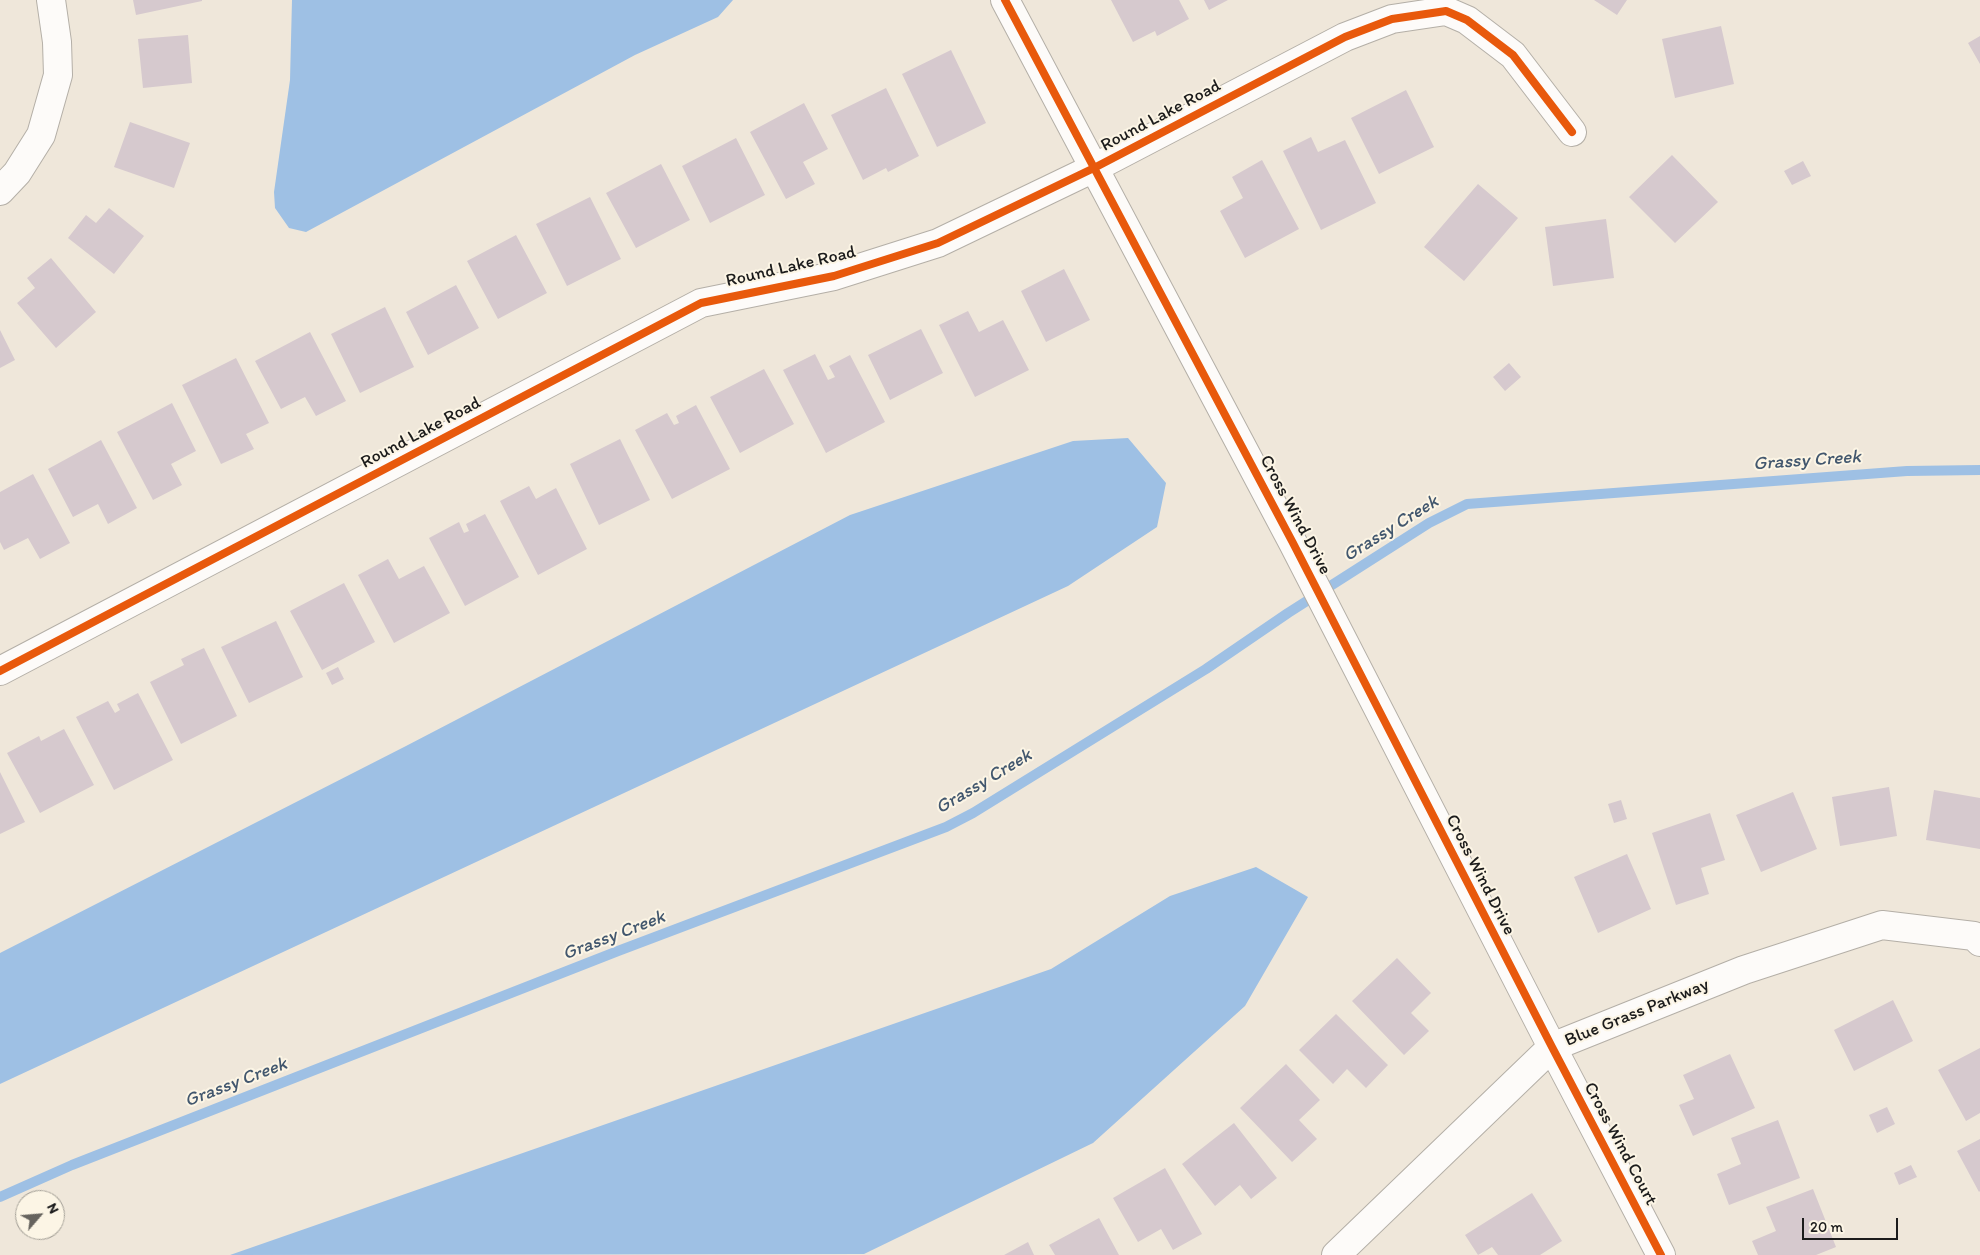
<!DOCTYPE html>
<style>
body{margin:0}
#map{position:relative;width:1980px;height:1255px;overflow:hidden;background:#efe7da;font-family:Itim,sans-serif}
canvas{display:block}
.north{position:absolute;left:15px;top:1190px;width:50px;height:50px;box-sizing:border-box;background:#fcf5e5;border:1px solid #a29e95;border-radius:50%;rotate:63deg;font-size:14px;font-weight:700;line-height:20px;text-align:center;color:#1c1c1c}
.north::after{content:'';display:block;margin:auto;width:18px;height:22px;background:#66635e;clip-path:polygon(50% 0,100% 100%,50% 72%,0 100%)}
.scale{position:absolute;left:1802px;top:1218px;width:96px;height:22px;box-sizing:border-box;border:2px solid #1c1c1c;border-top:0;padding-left:6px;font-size:15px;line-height:18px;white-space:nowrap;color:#1c1c1c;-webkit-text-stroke:4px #fcf5e5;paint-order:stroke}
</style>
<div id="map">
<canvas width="1980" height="1255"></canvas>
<div class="north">N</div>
<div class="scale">20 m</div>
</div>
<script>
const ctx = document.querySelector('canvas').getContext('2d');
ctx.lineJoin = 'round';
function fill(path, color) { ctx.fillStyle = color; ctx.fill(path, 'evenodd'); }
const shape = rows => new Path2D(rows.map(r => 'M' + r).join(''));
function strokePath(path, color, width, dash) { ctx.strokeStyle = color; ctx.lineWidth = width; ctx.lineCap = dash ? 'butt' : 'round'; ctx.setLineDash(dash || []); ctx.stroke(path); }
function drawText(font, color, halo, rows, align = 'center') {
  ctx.font = font + ' Itim,sans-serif'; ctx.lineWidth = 4; ctx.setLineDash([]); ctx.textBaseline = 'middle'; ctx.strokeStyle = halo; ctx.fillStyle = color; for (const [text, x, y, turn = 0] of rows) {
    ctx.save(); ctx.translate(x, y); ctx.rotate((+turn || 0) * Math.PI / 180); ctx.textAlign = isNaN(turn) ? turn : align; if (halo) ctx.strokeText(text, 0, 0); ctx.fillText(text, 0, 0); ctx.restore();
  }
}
const water = shape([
 [292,0,733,0,718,17,635,55,306,232,289,228,275,208,274,192,290,80],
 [1128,438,1166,483,1157,527,1068,586,0,1084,0,953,406,746,850,515,1073,441],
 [1256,867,1308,897,1245,1006,1093,1143,864,1254,230,1255,1051,969,1170,896]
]);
const stream = shape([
 [0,1197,72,1165,618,951,946,827,973,813,1206,669,1288,613,1429,523,1467,504,1907,471,1980,470]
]);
const building = shape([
 [133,0,202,0,202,1,136,15],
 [1111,0,1179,0,1189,19,1157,36,1155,31,1133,42],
 [1204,0,1228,0,1209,10],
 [1594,0,1627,0,1617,15],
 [1721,26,1734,84,1675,98,1662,39],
 [188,35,192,83,143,88,138,39],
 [1980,36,1980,64,1968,43],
 [951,50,986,123,937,147,902,74],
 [886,88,919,156,888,172,886,168,863,180,831,115],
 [1406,90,1434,147,1379,174,1351,118],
 [804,103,828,149,803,162,815,184,786,199,750,132],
 [130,122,190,143,174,188,114,167],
 [1311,137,1318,152,1345,140,1376,203,1321,230,1283,151],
 [736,138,765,195,710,223,682,166],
 [1672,155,1718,202,1675,243,1629,197],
 [1262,160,1299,229,1245,258,1220,211,1243,198,1232,177],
 [1803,161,1811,176,1792,185,1784,171],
 [661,164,690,220,636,248,606,193],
 [1478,184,1518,218,1464,281,1424,247],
 [590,197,621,259,567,286,536,224],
 [109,208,144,236,114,274,68,238,86,215,96,223],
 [1606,219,1614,278,1553,286,1545,227],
 [516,235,547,293,498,319,467,261],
 [51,258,96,312,56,348,17,303,35,288,27,278],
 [1064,269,1090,320,1046,342,1021,291],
 [456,285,479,328,428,355,406,312],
 [385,307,414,367,360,393,331,334],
 [968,311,979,332,1003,320,1029,370,975,397,939,325],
 [921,329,943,373,890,400,868,355],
 [0,330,15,360,0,368],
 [310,332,346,401,316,416,305,397,281,409,255,361],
 [815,354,828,380,835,377,829,366,850,355,885,422,826,453,783,370],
 [236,358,269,423,246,434,254,449,221,464,182,385],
 [1509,363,1521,377,1505,391,1493,377],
 [764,369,794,424,740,453,710,397],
 [172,403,196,451,171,464,182,485,153,500,117,432],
 [696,405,730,469,672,499,635,430,667,413,674,425,679,423,676,416],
 [620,439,650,500,599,525,570,464],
 [101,440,137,508,108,524,98,504,73,517,48,469],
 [33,474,70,543,40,559,28,538,4,550,0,542,0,492],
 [529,486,536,499,556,488,587,549,538,575,500,501],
 [485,514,519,577,465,606,429,538,459,522,464,533,469,531,466,524],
 [388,559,399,579,424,566,450,613,394,643,358,575],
 [344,583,375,642,322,670,290,611],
 [276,621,303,677,249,703,221,647],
 [204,648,237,716,181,744,150,682,184,665,181,659],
 [338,667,344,679,332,685,326,673],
 [138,693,173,760,114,790,76,717,108,701,115,713,120,710,117,704],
 [64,729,94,785,40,813,7,753,39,736,41,741],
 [0,772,25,822,0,834],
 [1889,787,1897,836,1840,846,1832,797],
 [1934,790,1980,798,1980,849,1926,840],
 [1793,792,1817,849,1761,872,1736,815],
 [1621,800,1627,819,1614,823,1608,804],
 [1710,813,1725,860,1701,868,1709,894,1676,905,1652,833],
 [1627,854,1651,909,1598,933,1574,877],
 [1397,958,1431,993,1411,1013,1429,1031,1404,1055,1352,1001],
 [1893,1000,1913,1041,1854,1071,1834,1030],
 [1336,1014,1388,1065,1366,1088,1347,1069,1333,1084,1299,1050],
 [1980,1048,1980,1113,1966,1121,1938,1070],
 [1730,1054,1755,1108,1693,1136,1679,1105,1694,1099,1683,1075],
 [1286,1064,1320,1100,1299,1120,1317,1139,1292,1162,1240,1108],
 [1887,1107,1895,1124,1877,1133,1869,1115],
 [1778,1120,1800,1178,1729,1205,1717,1174,1741,1164,1731,1138],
 [1234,1123,1277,1178,1251,1199,1240,1185,1215,1206,1182,1164],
 [1980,1139,1980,1191,1979,1192,1957,1151],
 [1911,1165,1917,1177,1899,1185,1894,1173],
 [1165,1168,1202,1234,1173,1250,1161,1229,1138,1242,1113,1198],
 [1813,1189,1836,1247,1816,1255,1758,1255,1752,1241,1776,1231,1766,1207],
 [1532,1193,1562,1241,1540,1255,1498,1255,1492,1247,1478,1255,1465,1235],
 [1099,1218,1119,1255,1055,1255,1049,1245],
 [1028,1242,1034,1255,1004,1255]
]);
const minor = shape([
 [1005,0,1293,543,1552,1047,1661,1255],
 [0,191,17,173,41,135,58,75,57,42,51,0],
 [0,671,701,303,834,276,938,243,1094,168,1345,37,1392,19,1446,11,1467,20,1513,55,1572,132],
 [1336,1255,1552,1047,1744,970,1882,925,1974,936,1980,942]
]);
const cycleway = shape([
 [1005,0,1293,543,1552,1047,1661,1255],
 [0,671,701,303,834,276,938,243,1094,168,1345,37,1392,19,1446,11,1467,20,1513,55,1572,132]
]);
const streetNames = [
 ["Round Lake Road",1161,116,-28],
 ["Round Lake Road",791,267,-13],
 ["Round Lake Road",421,433,-28],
 ["Cross Wind Drive",1295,515,62],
 ["Cross Wind Drive",1480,875,63],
 ["Blue Grass Parkway",1637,1013,-22],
 ["Cross Wind Court",1620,1144,62]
];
const waterNames = [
 ["Grassy Creek",1807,461,-4],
 ["Grassy Creek",1391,529,-32],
 ["Grassy Creek",984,782,-31],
 ["Grassy Creek",614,936,-21],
 ["Grassy Creek",236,1083,-21]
];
fill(water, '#9ec0e4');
strokePath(stream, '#9ec0e4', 10);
fill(building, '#d6c9ce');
strokePath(minor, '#b4afa7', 30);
strokePath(minor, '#fdfbf9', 28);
strokePath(cycleway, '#e8590c', 8);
drawText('18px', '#1c1c1c', '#fcf5e5', streetNames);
drawText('italic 19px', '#42576e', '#fcf5e5', waterNames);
</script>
